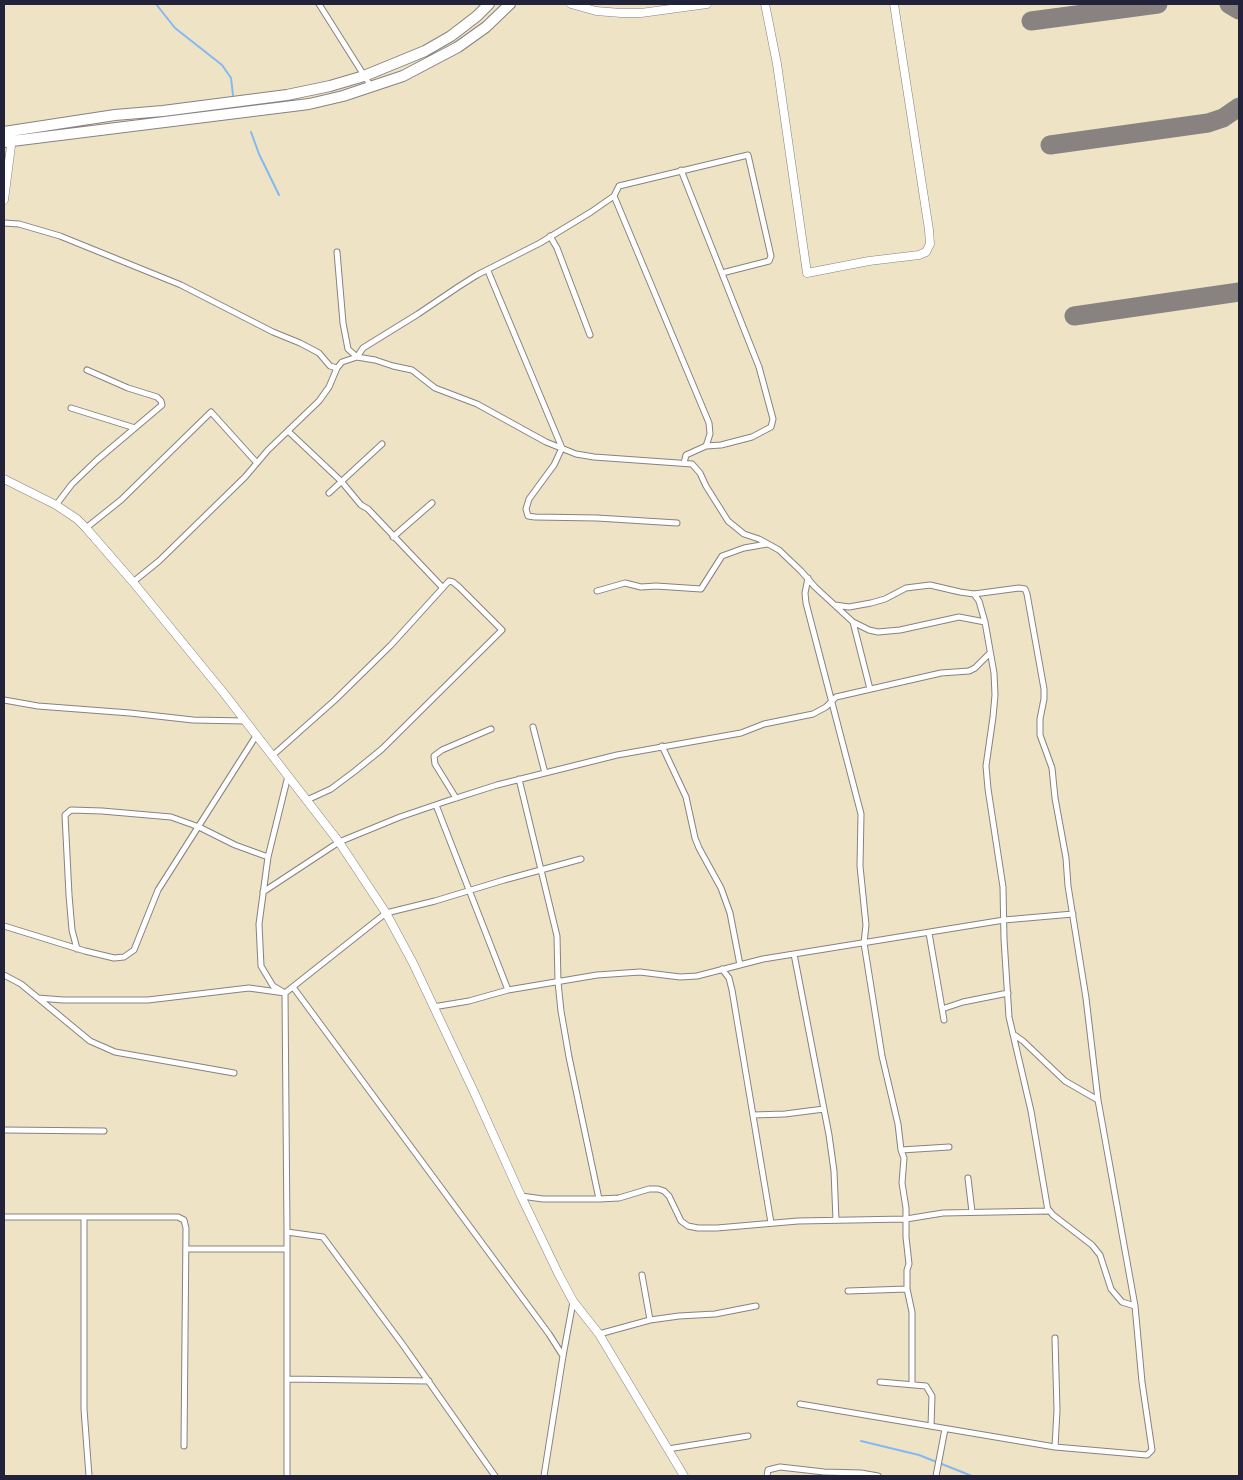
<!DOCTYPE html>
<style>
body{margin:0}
#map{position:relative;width:1243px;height:1480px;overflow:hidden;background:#eee3c5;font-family:Mynerve,sans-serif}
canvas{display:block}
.frame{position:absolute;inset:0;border:5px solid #22223b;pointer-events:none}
</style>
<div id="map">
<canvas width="1243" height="1480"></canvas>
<div class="frame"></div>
</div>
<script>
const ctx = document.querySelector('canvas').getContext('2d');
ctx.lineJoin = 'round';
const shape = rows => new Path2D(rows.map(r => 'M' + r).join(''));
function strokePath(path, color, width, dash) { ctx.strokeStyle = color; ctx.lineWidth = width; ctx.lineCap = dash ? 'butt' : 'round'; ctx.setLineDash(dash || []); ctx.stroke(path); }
const stream = shape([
 [156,4,175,28,222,65,231,78,233,95],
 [251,132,259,154,279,195],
 [861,1441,919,1455,972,1476]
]);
const taxiway = shape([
 [1229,4,1239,10],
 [1031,21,1158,4],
 [1050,145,1208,123,1223,118,1239,107],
 [1074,316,1239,292]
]);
const street = shape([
 [319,4,372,88],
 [681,170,759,367,773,419,771,427,752,437,721,445,706,446],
 [614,196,619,186,748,155,771,256,769,261,722,273],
 [4,223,19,224,60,236,181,285,273,332,300,343,319,353,330,366,337,368],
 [550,236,557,248,590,335],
 [337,252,343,323,348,349,357,357,375,360,393,366,412,370,435,388,477,404,546,442,576,454,594,457,692,464,700,473,706,486,728,521,744,534,759,539,779,550,801,571,815,587,853,622,869,630,878,632,900,630,959,617,985,622],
 [488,271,562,448,554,465,529,499,526,509,528,516,535,517,597,518,677,523],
 [71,408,135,428],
 [288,431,341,481,361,505,368,509,442,587],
 [329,493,382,444],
 [56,505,72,484,97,460,162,405,161,401,157,397,128,388,87,370],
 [86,528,121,500,211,412,257,463],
 [393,537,432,503],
 [808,578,805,593,806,603,861,814,860,866,866,925,864,943,882,1056,898,1124,901,1150,904,1158,902,1183,906,1208,906,1237,909,1264,907,1270,907,1289,912,1312,912,1384],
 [133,582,159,561,245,477,268,450,319,401,329,387,337,368,342,362,357,357,363,348,418,314,458,287,477,275,540,243,591,212,614,196,709,423,710,434,706,446,686,455,684,463],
 [597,591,625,583,641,587,656,586,701,589,722,556,744,548,767,544],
 [853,622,870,689],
 [4,700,38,706,130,713,193,720,245,721],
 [533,727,545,773],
 [662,746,686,797,695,838,699,848,721,888,730,913,740,965],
 [272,756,335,700,391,645,449,581,453,582,459,587,502,630,382,749,355,771,331,789,307,800],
 [519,779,557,936,558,982,561,1011,569,1057,599,1199],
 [456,798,435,764,434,756,442,750,491,729],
 [436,805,508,990],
 [263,892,339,842,400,817,447,801,497,785,617,755,741,733,764,724,813,714,826,707,836,697,941,673,969,671,975,668,990,653],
 [4,926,85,951,114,958,124,957,134,950,158,890,256,736],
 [929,933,944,1020],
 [77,949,72,930,69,895,65,815,71,810,102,811,171,817,199,827,235,845,268,857],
 [794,954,829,1135,834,1171,836,1220],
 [722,969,729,978,732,990,771,1223],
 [4,975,21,984,90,1041,115,1052,234,1073],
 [293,987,549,1334,563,1356],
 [38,998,63,1000,148,1000,249,988,285,993,273,986,261,966,259,924,268,857,288,776],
 [433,1007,469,1001,508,990,597,975,640,972,680,977,697,976,763,959,1004,920,1073,914],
 [942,1009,963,1002,1008,993],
 [1013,1034,1023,1041,1065,1081,1098,1100],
 [753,1115,785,1114,824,1109],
 [4,1130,104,1131],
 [901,1150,949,1147],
 [968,1178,972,1212],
 [521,1196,543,1199,599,1199,619,1198,649,1189,658,1189,664,1191,669,1196,681,1221,688,1226,698,1228,717,1228,798,1221,906,1219,943,1213,1048,1211,1031,1111,1009,1017,1004,939,1003,887,988,789,986,766,993,717,995,695,994,673,985,622,979,601,974,594],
 [1048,1209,1053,1215,1092,1245,1100,1255,1111,1289,1122,1302,1135,1306],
 [4,1217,178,1217,184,1220,186,1228,184,1446],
 [84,1218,84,1409,89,1476],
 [287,1232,287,1476],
 [186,1249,287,1249],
 [642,1275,650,1320],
 [848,1291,907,1289],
 [599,1334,650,1320,679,1316,715,1314,756,1306],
 [1055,1338,1057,1410,1055,1447],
 [288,1379,429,1381],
 [880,1382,926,1386,932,1396,931,1426],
 [800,1404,1055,1447,1147,1455,1152,1450,1142,1382,1135,1306,1098,1100,1086,998,1068,886,1066,858,1055,798,1052,768,1040,735,1040,719,1044,699,1044,689,1027,594,1025,589,1019,588,974,594,960,592,930,585,906,588,885,599,871,603,849,607,835,605],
 [668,1449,748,1436],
 [495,1476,403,1345,323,1237,287,1232,285,993,386,913,435,901,504,880,581,859],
 [544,1476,563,1356,573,1302],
 [767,1476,768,1470,780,1467,824,1472,861,1473,878,1476],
 [936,1476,945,1429]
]);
const secondary = shape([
 [571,4,596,11,621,13,641,13,707,4],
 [765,4,777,64,807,273,869,261,919,255,926,252,930,244,929,230,894,4],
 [4,200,12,138],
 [4,479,56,505,77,519,86,528,133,582,223,692,339,842,386,913,413,963,474,1092,521,1196,558,1273,573,1301,599,1334,684,1476]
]);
const highway = shape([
 [4,132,115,115,163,111,287,95,330,86,364,76,425,51,451,36,477,16,489,4],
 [4,142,309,104,343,96,403,76,458,47,486,27,510,4]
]);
strokePath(stream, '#83b9f2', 2);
strokePath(taxiway, '#888280', 19);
strokePath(street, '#888280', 7);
strokePath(secondary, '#888280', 9);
strokePath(highway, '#888280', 12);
strokePath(street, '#fff', 5);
strokePath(secondary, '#fff', 8);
strokePath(highway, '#fff', 10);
</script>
